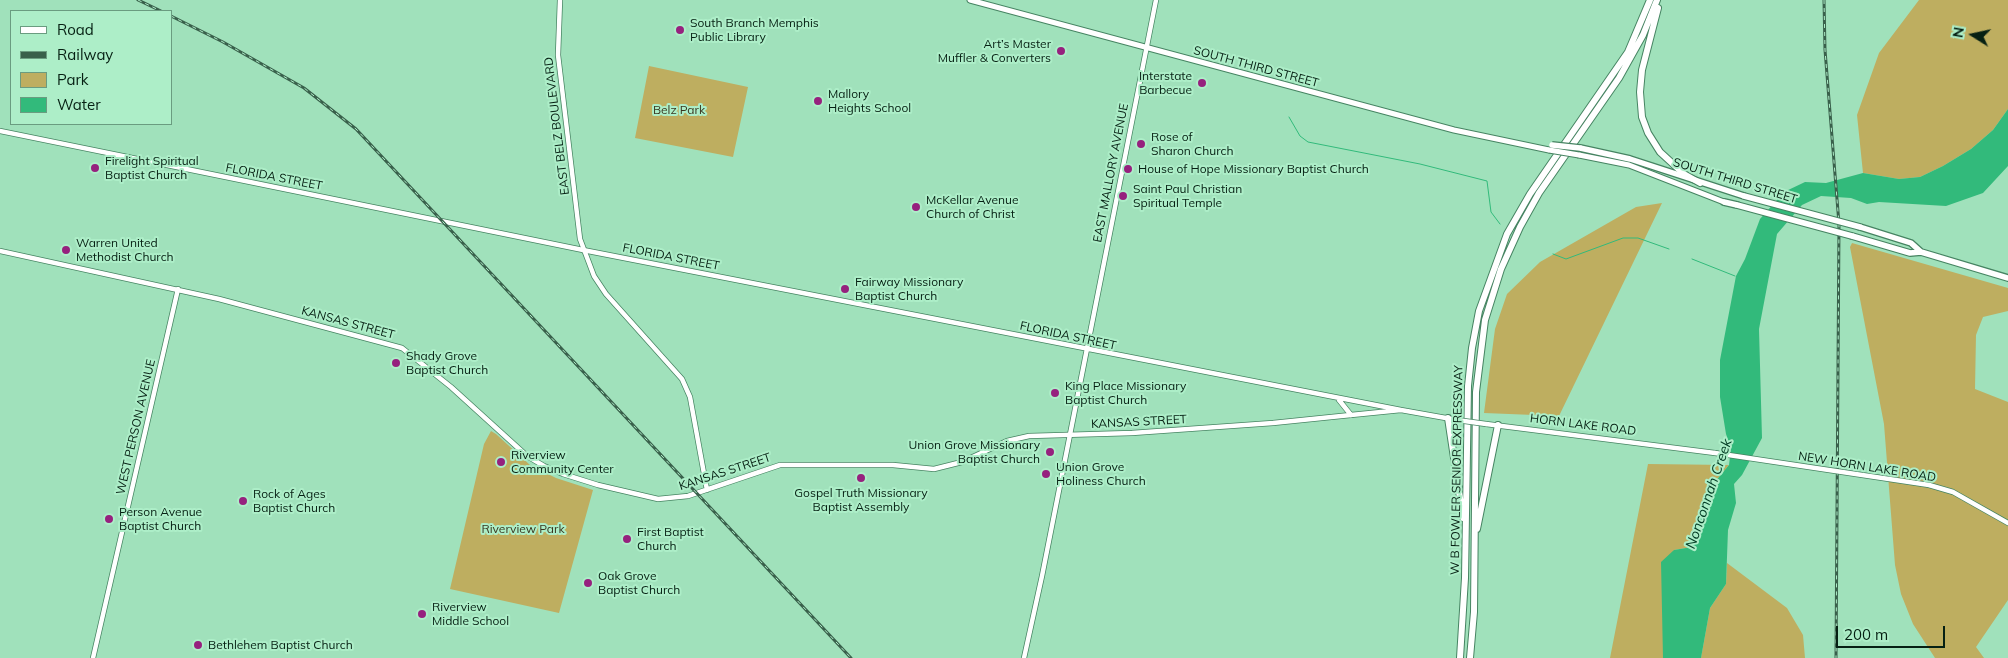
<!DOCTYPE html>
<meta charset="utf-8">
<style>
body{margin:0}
#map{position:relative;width:2008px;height:658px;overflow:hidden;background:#a0e1bb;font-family:Mulish,sans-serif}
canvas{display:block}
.legend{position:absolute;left:10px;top:10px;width:162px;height:115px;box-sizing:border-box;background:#adeec8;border:1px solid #6a9c80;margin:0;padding:6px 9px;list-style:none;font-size:15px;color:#062013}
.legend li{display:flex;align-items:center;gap:10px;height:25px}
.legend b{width:25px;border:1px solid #6a9c80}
.north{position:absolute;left:1948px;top:10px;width:50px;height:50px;-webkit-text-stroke:4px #adeec8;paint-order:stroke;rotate:280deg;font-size:14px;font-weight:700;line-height:20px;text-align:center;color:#062013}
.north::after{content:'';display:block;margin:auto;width:18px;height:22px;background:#062013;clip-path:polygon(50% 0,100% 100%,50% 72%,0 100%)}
.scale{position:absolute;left:1836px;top:626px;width:109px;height:22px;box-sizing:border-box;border:2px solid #062013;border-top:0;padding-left:6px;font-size:15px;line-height:18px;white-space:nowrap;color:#062013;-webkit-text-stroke:4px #adeec8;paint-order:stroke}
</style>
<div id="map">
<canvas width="2008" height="658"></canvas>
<ul class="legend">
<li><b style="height:6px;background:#fff"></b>Road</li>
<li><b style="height:6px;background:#39604b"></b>Railway</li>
<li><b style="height:14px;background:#beae60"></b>Park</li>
<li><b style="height:14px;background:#32ba7b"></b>Water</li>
</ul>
<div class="north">N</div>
<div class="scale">200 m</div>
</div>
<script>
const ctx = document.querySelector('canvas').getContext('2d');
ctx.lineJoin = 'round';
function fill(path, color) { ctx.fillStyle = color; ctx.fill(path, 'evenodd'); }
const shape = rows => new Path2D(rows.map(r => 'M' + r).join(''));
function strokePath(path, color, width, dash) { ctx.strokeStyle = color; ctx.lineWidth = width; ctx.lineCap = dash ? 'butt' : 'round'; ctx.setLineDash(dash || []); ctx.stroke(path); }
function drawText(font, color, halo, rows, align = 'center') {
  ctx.font = font + ' Mulish,sans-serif'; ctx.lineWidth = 4; ctx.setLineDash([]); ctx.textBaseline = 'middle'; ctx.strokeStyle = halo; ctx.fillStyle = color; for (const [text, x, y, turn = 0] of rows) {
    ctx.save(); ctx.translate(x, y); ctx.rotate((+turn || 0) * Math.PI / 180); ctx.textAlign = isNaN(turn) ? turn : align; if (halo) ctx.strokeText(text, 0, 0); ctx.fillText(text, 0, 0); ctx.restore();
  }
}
const green = shape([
 [1919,0,2008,0,2008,109,1993,130,1971,149,1943,166,1920,177,1899,179,1863,173,1857,115,1879,53],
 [649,66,748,87,733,157,635,138],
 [1662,203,1559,416,1484,413,1495,329,1507,294,1540,262,1636,207],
 [1852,243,2008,288,2008,311,1983,317,1976,335,1975,389,2008,402,2008,600,1976,647,1984,658,1935,658,1913,624,1901,594,1895,565,1884,424,1850,247],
 [491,431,496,434,530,465,556,478,593,490,559,613,450,589,484,444],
 [1648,464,1729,465,1704,495,1692,547,1674,550,1664,621,1663,658,1610,658],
 [1727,563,1787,608,1803,635,1805,658,1701,658,1710,608,1726,584]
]);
const water = shape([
 [2008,109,2008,166,1983,193,1946,206,1879,202,1867,204,1851,198,1821,196,1802,205,1777,234,1759,329,1762,438,1742,475,1734,484,1736,503,1728,530,1726,584,1710,608,1701,658,1663,658,1661,562,1674,550,1692,547,1704,495,1729,465,1731,448,1726,434,1720,397,1720,360,1736,276,1745,259,1760,219,1784,192,1805,182,1826,183,1863,173,1899,179,1920,177,1943,166,1971,149,1993,130]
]);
const stream = shape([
 [1289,117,1300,136,1308,142,1420,164,1487,181,1491,212,1500,224],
 [1553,254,1566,259,1623,238,1638,238,1669,249],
 [1692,259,1735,276]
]);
const tertiary = shape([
 [560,0,558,55,580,239,594,276,606,294,682,379,690,397,707,490],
 [0,251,219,299,402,348,451,387,527,456,544,466,563,474,598,485,658,499,688,496,780,465,893,465,934,469,962,462,1007,441,1029,436,1132,433,1273,423,1351,415],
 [93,658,178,289]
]);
const secondary = shape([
 [0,131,583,250,1401,410],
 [1339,400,1351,415,1401,410,1457,420],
 [1486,424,1715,453],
 [1929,485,1953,492,2008,523],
 [1024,658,1042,576,1156,0]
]);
const primary = shape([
 [970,0,1454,130,1549,150],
 [1579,155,1629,165,1724,202]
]);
const trunk = shape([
 [1580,148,1630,159,1744,196],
 [1724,202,1737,205],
 [1860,227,1911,243,1921,252],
 [1852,236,1910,253,1921,252,2008,278]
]);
const motorway = shape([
 [1658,8,1642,70,1640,92,1642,117,1648,133,1660,152,1684,174,1700,183],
 [1448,418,1463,518],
 [1477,529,1498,425],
 [1460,658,1465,578,1468,386,1472,348,1479,311,1507,234,1530,194,1628,52,1650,0],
 [1470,658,1474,612,1476,392,1485,320,1501,269,1520,227,1539,193,1619,78,1643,35,1657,0]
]);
const rail = shape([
 [138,0,161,11],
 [1824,0,1825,50,1839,224,1836,658],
 [171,16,223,42,304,88,356,129,851,658]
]);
const secondaryBridge = shape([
 [1457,420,1486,424],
 [1715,453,1929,485]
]);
const primaryBridge = shape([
 [1549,150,1579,155]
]);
const trunkBridge = shape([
 [1552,145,1580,148],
 [1744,196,1860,227],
 [1737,205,1852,236]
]);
const markers = [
 [680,30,5,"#96217e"],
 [1061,51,5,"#96217e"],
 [1202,83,5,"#96217e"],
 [818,101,5,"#96217e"],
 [1141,144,5,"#96217e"],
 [95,168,5,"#96217e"],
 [1128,169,5,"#96217e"],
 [1123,196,5,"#96217e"],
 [916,207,5,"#96217e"],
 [66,250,5,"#96217e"],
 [845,289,5,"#96217e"],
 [396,363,5,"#96217e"],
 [1055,393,5,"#96217e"],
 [1050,452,5,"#96217e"],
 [501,462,5,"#96217e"],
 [1046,474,5,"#96217e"],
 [861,478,5,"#96217e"],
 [243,501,5,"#96217e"],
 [109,519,5,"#96217e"],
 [627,539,5,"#96217e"],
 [588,583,5,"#96217e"],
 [422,614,5,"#96217e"],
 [198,645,5,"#96217e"]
];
const poiNames = [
 ["South Branch Memphis",690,23],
 ["Public Library",690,37],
 ["Art’s Master",1051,44,"right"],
 ["Muffler & Converters",1051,58,"right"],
 ["Interstate",1192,76,"right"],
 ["Barbecue",1192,90,"right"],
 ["Mallory",828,94],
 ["Heights School",828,108],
 ["Rose of",1151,137],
 ["Sharon Church",1151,151],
 ["Firelight Spiritual",105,161],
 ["Baptist Church",105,175],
 ["House of Hope Missionary Baptist Church",1138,169],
 ["Saint Paul Christian",1133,189],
 ["Spiritual Temple",1133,203],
 ["McKellar Avenue",926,200],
 ["Church of Christ",926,214],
 ["Warren United",76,243],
 ["Methodist Church",76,257],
 ["Fairway Missionary",855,282],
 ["Baptist Church",855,296],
 ["Shady Grove",406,356],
 ["Baptist Church",406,370],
 ["King Place Missionary",1065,386],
 ["Baptist Church",1065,400],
 ["Union Grove Missionary",1040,445,"right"],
 ["Baptist Church",1040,459,"right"],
 ["Riverview",511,455],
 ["Community Center",511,469],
 ["Union Grove",1056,467],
 ["Holiness Church",1056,481],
 ["Gospel Truth Missionary",861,493,"center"],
 ["Baptist Assembly",861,507,"center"],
 ["Rock of Ages",253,494],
 ["Baptist Church",253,508],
 ["Person Avenue",119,512],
 ["Baptist Church",119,526],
 ["First Baptist",637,532],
 ["Church",637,546],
 ["Oak Grove",598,576],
 ["Baptist Church",598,590],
 ["Riverview",432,607],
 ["Middle School",432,621],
 ["Bethlehem Baptist Church",208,645]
];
const streetNames = [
 ["SOUTH THIRD STREET",1256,67,15],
 ["EAST BELZ BOULEVARD",557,126,-97],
 ["EAST MALLORY AVENUE",1111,173,-79],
 ["FLORIDA STREET",274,177,11],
 ["SOUTH THIRD STREET",1735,181,17],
 ["FLORIDA STREET",671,257,11],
 ["KANSAS STREET",348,323,15],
 ["FLORIDA STREET",1068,336,12],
 ["KANSAS STREET",1139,422,-3],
 ["HORN LAKE ROAD",1583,425,7],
 ["WEST PERSON AVENUE",136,427,-77],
 ["NEW HORN LAKE ROAD",1867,467,9],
 ["W B FOWLER SENIOR EXPRESSWAY",1457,470,-89],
 ["KANSAS STREET",725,472,-18]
];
const parkNames = [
 ["Belz Park",679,110],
 ["Riverview Park",523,529]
];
const waterNames = [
 ["Nonconnah Creek",1709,494,-71]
];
fill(green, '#beae60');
fill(water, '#32ba7b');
strokePath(stream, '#32ba7b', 1);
strokePath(tertiary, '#468462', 6);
strokePath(secondary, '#468462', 6);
strokePath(primary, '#468462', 7);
strokePath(trunk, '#468462', 8);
strokePath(motorway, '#468462', 8);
strokePath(tertiary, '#fff', 4.5);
strokePath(secondary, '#fff', 4.5);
strokePath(primary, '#fff', 5);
strokePath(trunk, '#fff', 5.5);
strokePath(motorway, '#fff', 6);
strokePath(rail, '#39604b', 3);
strokePath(rail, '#adeec8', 1, [4]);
strokePath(secondaryBridge, '#468462', 6, []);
strokePath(primaryBridge, '#468462', 7, []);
strokePath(trunkBridge, '#468462', 8, []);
strokePath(secondaryBridge, '#fff', 4.5);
strokePath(primaryBridge, '#fff', 5);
strokePath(trunkBridge, '#fff', 5.5);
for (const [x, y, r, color] of markers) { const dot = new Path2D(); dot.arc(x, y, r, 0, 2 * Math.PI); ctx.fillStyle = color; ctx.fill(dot); strokePath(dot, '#adeec8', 2); }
drawText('12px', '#062013', '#adeec8', poiNames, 'left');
drawText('12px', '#062013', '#adeec8', streetNames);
drawText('12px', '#39351f', '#adeec8', parkNames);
drawText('italic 14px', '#013a22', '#adeec8', waterNames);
</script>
